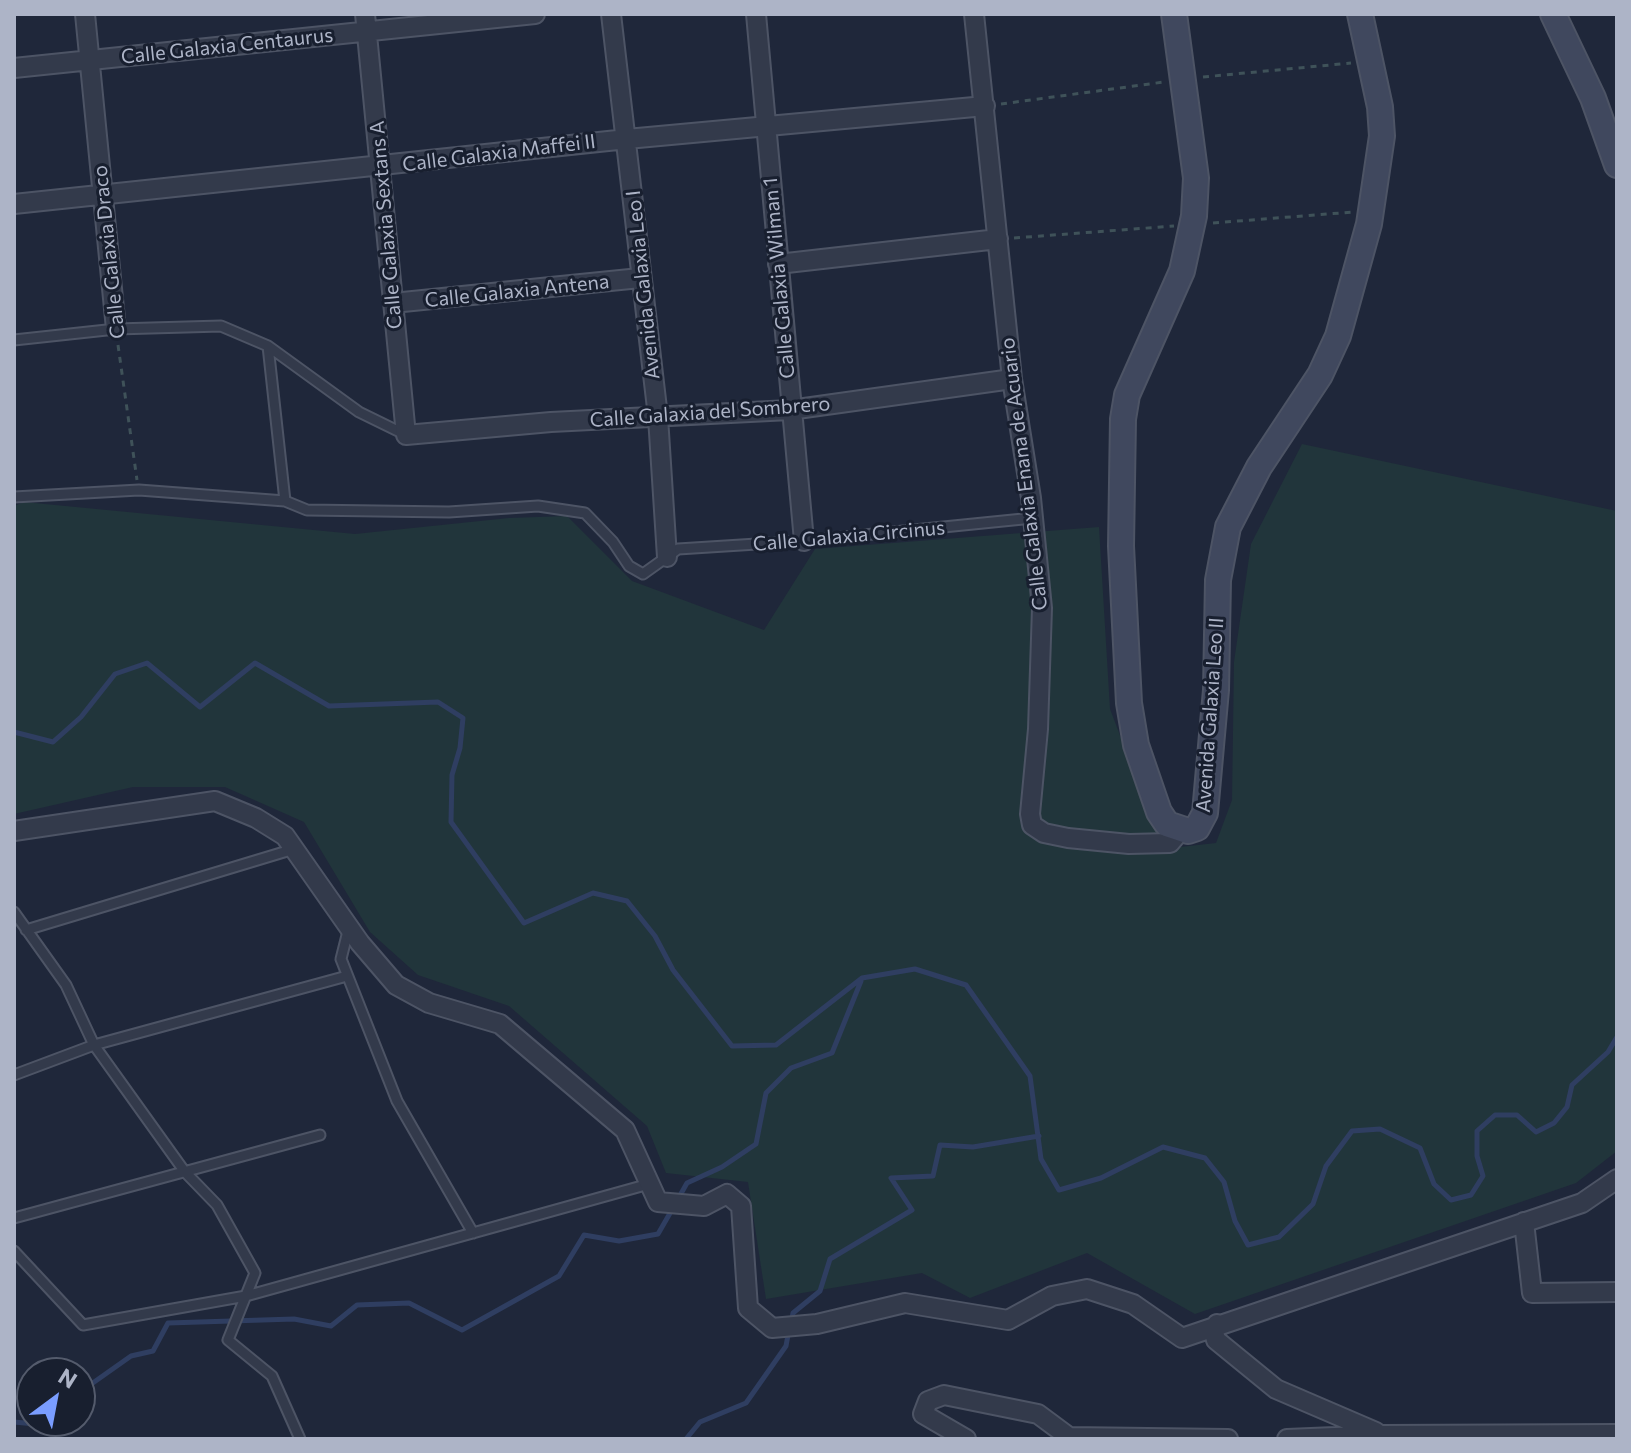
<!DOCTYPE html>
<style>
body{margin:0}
#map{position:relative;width:1631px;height:1453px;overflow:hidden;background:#1f273a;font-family:Commissioner,sans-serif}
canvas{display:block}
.frame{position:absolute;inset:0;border:16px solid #adb4c7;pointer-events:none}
.north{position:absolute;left:16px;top:1357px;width:80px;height:80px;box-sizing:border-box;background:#181f2f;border:2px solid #545b6c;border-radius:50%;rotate:32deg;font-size:22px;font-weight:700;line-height:32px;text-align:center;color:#adb4c7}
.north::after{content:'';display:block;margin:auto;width:28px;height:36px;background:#7a9dff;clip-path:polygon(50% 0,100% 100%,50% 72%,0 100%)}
</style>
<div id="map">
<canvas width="1631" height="1453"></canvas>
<div class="frame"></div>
<div class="north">N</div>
</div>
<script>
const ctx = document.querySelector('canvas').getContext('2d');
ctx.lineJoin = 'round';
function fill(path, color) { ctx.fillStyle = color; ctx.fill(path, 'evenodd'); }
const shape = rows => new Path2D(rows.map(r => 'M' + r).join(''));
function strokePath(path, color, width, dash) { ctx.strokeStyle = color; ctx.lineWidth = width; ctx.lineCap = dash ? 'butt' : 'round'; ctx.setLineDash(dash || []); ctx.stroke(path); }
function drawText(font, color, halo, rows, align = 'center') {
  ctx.font = font + ' Commissioner,sans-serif'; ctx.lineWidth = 6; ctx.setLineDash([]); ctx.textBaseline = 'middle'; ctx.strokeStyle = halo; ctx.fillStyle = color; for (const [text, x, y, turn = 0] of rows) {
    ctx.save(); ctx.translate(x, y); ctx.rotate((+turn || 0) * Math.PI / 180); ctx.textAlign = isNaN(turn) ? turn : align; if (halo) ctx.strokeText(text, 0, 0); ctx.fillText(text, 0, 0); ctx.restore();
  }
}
const green = shape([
 [1302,444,1617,511,1617,1151,1576,1183,1195,1314,1087,1253,970,1298,922,1273,766,1299,748,1182,666,1173,647,1126,509,1006,418,975,370,932,304,822,225,787,133,787,14,814,14,506,24,502,355,534,509,518,567,516,632,581,764,630,815,549,1099,527,1110,709,1153,822,1171,848,1216,843,1232,800,1234,662,1251,544]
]);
const stream = shape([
 [14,732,53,742,81,717,115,674,147,663,200,707,255,663,329,706,438,702,463,718,460,748,452,775,451,822,524,923,593,893,627,901,655,936,673,970,732,1046,776,1045,862,978,915,969,966,985,1030,1076,1041,1159,1059,1190,1101,1178,1163,1147,1205,1158,1224,1182,1235,1221,1248,1245,1279,1237,1313,1204,1326,1166,1352,1131,1380,1129,1420,1148,1434,1184,1451,1200,1471,1195,1483,1176,1477,1156,1477,1131,1495,1115,1517,1115,1536,1132,1554,1123,1567,1107,1572,1085,1608,1052,1617,1037],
 [678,1199,687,1183,722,1167,756,1144,766,1093,791,1068,832,1053,861,981],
 [792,1318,793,1313,820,1291,830,1259,912,1210,891,1178,933,1176,940,1145,973,1147,1039,1136],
 [80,1392,131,1356,153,1351,168,1323,294,1319,331,1326,357,1305,409,1303,462,1330,559,1276,584,1235,619,1241,658,1234,673,1208],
 [14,1422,56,1426,59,1421],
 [686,1439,700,1422,746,1403,786,1346,788,1335]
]);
const path = shape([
 [1203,77,1351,63],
 [1001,104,1164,82],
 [1213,223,1353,212],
 [1014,238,1174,226],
 [118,345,137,480]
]);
const lane = shape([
 [14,340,116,329,221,326,268,346,359,412,406,435],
 [268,346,285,501],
 [14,497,139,490,285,501,307,510,449,512,538,506,585,513,613,542,629,566,643,574,678,549,804,541,1033,518],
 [14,912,66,985,94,1045,185,1172,217,1205,255,1273,228,1340,272,1376,300,1439],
 [349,927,341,959,397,1101,473,1233],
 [26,930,294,849],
 [14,1075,94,1045,347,976],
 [14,1218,320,1135],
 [14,1251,83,1325,246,1296,649,1184]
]);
const street = shape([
 [85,14,116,329],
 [365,14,406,435,551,422,790,410,1012,379],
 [611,14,658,417,667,557],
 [756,14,804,541],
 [974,14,1012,379,1031,498,1042,608,1038,729,1030,814,1032,825,1044,833,1068,838,1129,844,1170,843,1181,830],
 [14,68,535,14],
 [14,204,627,139,985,106],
 [778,264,998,239],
 [393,303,640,278],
 [14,831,215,801,256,818,285,836,360,943,396,985,429,1003,500,1024,625,1130,658,1202,704,1206,727,1194,741,1206,748,1308,772,1328,817,1324,905,1303,1008,1320,1052,1296,1087,1289,1133,1304,1182,1338,1582,1203,1617,1179],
 [1524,1222,1532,1293,1617,1292],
 [1217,1324,1214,1332,1216,1340,1276,1389,1376,1432],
 [966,1439,923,1414,928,1401,944,1395,1038,1414,1069,1437,1228,1439],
 [1287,1439,1383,1435,1617,1434]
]);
const secondary = shape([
 [1174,14,1196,178,1194,216,1182,271,1127,395,1123,419,1121,546,1129,703,1136,745,1159,812,1167,824,1188,831,1197,828,1205,813,1216,690,1218,580,1228,527,1259,467,1320,375,1338,336,1369,224,1382,136,1380,107,1360,14],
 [1553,14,1593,98,1617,165]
]);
const streetNames = [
 ["Calle Galaxia Centaurus",227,46,-6],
 ["Calle Galaxia Maffei II",499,153,-7],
 ["Calle Galaxia Sextans A",386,225,-95],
 ["Calle Galaxia Draco",109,252,-96],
 ["Calle Galaxia Wilman 1",779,278,-95],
 ["Avenida Galaxia Leo I",643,285,-96],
 ["Calle Galaxia Antena",517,291,-6],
 ["Calle Galaxia del Sombrero",710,412,-4],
 ["Calle Galaxia Enana de Acuario",1024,474,-97],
 ["Calle Galaxia Circinus",849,536,-5],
 ["Avenida Galaxia Leo II",1210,715,-86]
];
fill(green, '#21353b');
strokePath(stream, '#2f3e61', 5);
strokePath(lane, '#4d5465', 13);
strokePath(street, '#4d5465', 22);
strokePath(secondary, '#4d5465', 28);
strokePath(path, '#3f5259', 3, [6, 6]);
strokePath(lane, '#333a4b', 9);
strokePath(street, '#333a4b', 18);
strokePath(secondary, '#40485e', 24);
drawText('20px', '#adb4c7', '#181f2f', streetNames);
</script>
